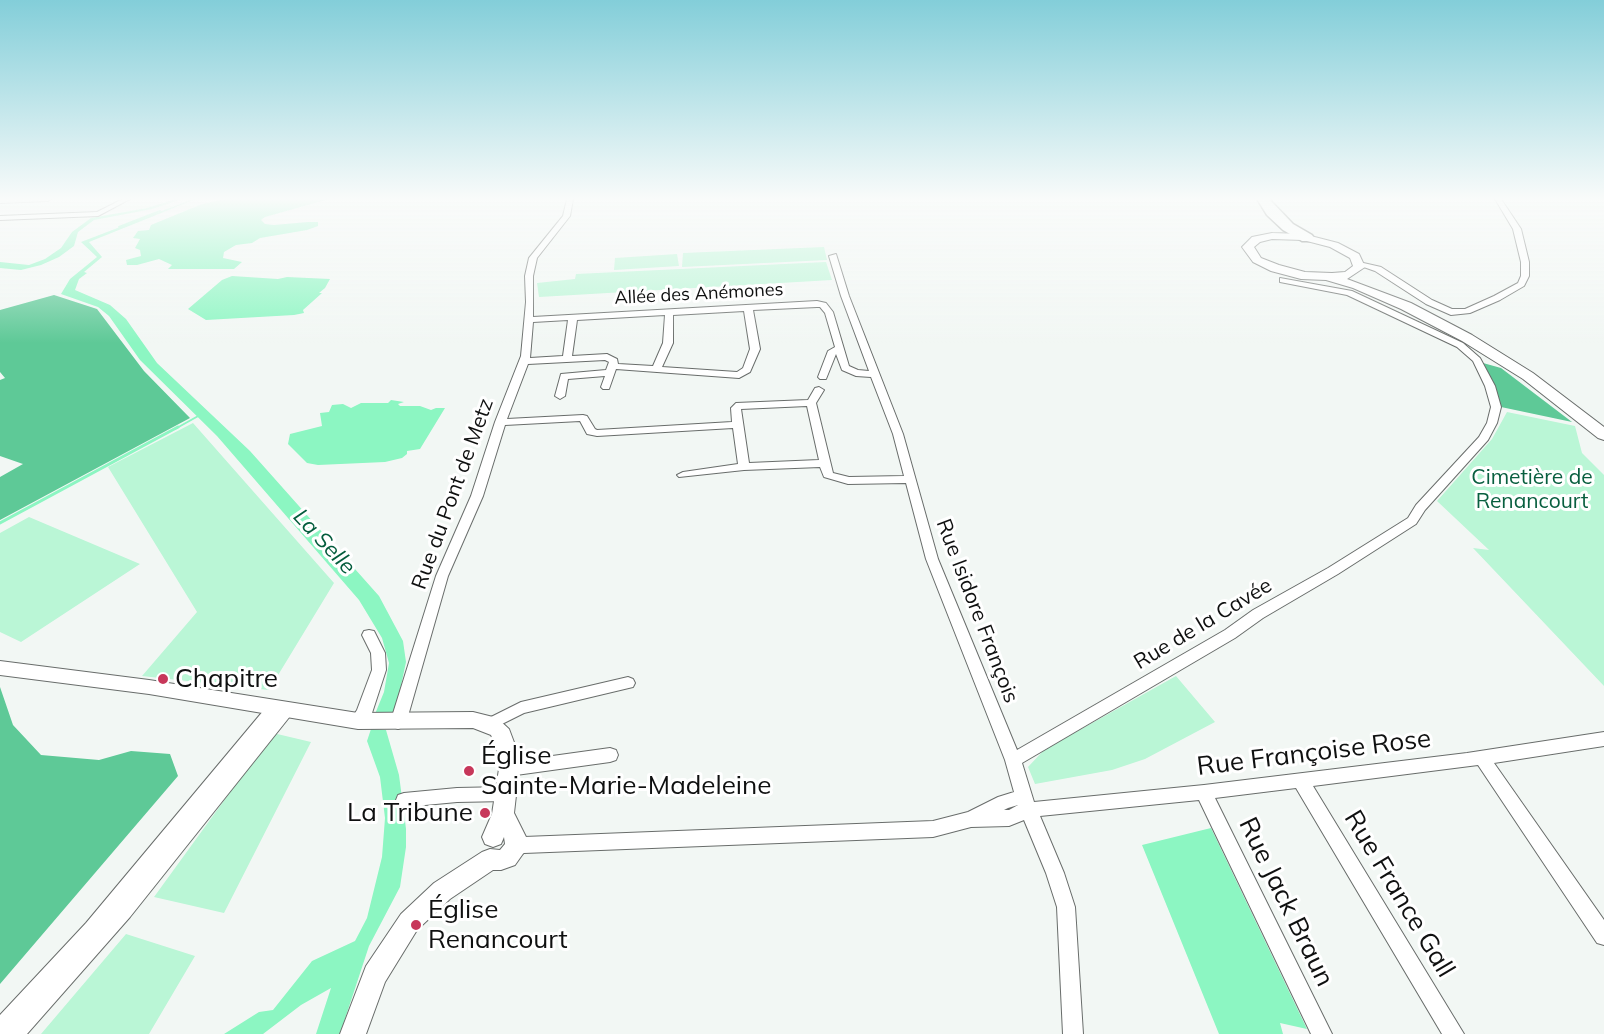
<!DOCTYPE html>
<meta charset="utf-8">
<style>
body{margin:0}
canvas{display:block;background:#f2f7f4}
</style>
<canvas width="1604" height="1034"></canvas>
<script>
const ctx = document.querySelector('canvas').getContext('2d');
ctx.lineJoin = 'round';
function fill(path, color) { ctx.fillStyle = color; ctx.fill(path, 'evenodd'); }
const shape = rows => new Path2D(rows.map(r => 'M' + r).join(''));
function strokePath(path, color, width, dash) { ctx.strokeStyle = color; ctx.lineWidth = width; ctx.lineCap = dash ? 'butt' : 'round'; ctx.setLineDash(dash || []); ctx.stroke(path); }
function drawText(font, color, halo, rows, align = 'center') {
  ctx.font = font + ' Mulish,sans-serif'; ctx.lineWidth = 6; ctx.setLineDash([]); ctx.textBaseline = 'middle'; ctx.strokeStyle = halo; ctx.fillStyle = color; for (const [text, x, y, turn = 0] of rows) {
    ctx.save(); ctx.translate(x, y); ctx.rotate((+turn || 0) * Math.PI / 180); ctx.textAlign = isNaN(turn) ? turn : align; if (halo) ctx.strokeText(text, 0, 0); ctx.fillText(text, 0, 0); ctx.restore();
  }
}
const green = shape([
 [824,247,827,260,682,267,683,253],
 [677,254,679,266,614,270,615,258],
 [826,262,832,280,539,297,537,283,575,279,576,274],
 [1507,412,1575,426,1582,453,1604,475,1604,686,1473,548,1489,550,1437,501,1492,439],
 [193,423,334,583,269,690,142,676,197,612,108,467],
 [29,517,140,564,21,642,0,632,0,533],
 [1176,676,1215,722,1145,759,1112,770,1035,784,1028,767,1044,750],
 [273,733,311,742,224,913,154,897],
 [126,934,195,956,149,1034,41,1034]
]);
const forest = shape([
 [54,295,97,309,144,371,190,418,0,520,0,477,23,464,0,456,0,380,5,378,0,372,0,310],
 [1483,363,1501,368,1572,422,1501,407,1496,389],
 [0,687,13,725,41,755,99,760,131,751,170,754,178,776,0,984]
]);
const water = shape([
 [176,199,183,199,152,209,94,220,78,232,74,246,59,257,41,265,21,270,0,268,0,262,29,265,45,259,61,248,72,232,91,218,147,208],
 [193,199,196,199,89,242,102,257,84,272,87,273,79,279,75,290,110,305,126,319,157,363,250,451,379,596,403,641,406,662,395,714,375,714,384,692,389,663,382,638,359,600,217,436,140,360,109,316,98,307,61,294,70,279,97,257,81,242],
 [226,199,329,199,265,217,261,220,265,224,274,225,308,222,318,222,318,226,307,230,260,238,252,243,236,245,224,252,223,258,242,262,234,269,168,269,172,265,159,259,137,265,127,265,126,260,141,256,140,250,135,248,140,239,133,238,138,231,149,230,151,225,202,204],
 [232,276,278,279,287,277,330,279,325,288,319,293,322,293,303,310,304,313,294,315,206,320,188,309,222,280],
 [391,400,404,402,398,404,400,406,420,406,431,410,436,408,445,408,420,449,407,451,407,454,402,458,385,462,318,465,307,463,288,444,290,434,322,426,320,413,329,412,332,405,343,404,351,408,361,403,388,403],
 [371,729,386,730,399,775,406,829,406,847,400,887,369,946,340,1034,316,1034,331,988,301,1005,263,1034,224,1034,259,1012,273,1010,312,961,355,941,367,918,382,857,385,818,380,777,367,741],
 [1211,828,1307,1029,1280,1023,1283,1034,1219,1034,1142,845]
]);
const streamFar1 = shape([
 [119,227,160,211],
 [175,429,200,415]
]);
const stream = shape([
 [0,523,178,427]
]);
const minor = shape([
 [0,199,51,199,48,201,0,203,0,199],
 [123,199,130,199,98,216,0,220,0,216,97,212,123,199],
 [567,199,573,199,570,216,537,258,533,276,533,317,817,301,826,303,833,312,849,366,858,370,869,371,841,296,829,256,836,254,849,296,903,434,938,559,1017,750,1225,630,1253,610,1328,568,1408,518,1416,505,1479,437,1487,423,1491,407,1485,386,1473,361,1457,347,1347,295,1280,282,1280,278,1352,291,1463,343,1480,358,1495,386,1501,407,1497,423,1488,440,1425,510,1416,524,1338,574,1263,618,1235,638,1022,763,1034,802,1204,785,1467,753,1604,732,1604,746,1494,763,1604,920,1604,945,1597,943,1478,765,1313,786,1464,1034,1442,1034,1296,788,1215,798,1332,1034,1311,1034,1199,800,1040,816,1064,873,1075,907,1083,1034,1063,1034,1057,907,1046,873,1024,820,1009,826,971,827,933,837,524,853,516,856,510,854,507,848,510,842,524,837,933,821,968,812,998,797,1014,792,1005,760,926,559,906,483,848,484,824,477,820,467,744,470,679,477,677,475,683,472,738,464,733,428,597,436,587,434,580,421,505,425,483,496,448,576,406,723,403,727,398,729,393,727,390,723,436,576,471,496,495,422,521,356,526,302,525,276,529,258,563,216,567,199],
 [817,307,820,307,825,313,835,347,828,351,818,377,820,379,826,379,836,354,842,370,856,376,871,377,893,434,904,476,849,477,833,473,816,403,824,390,819,387,815,388,808,400,736,403,731,408,732,422,597,430,595,429,587,416,583,415,507,419,528,364,605,360,609,362,606,370,561,374,555,396,560,399,565,396,568,379,605,376,601,387,603,389,609,389,616,369,739,378,750,372,760,349,753,310,817,307],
 [744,311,750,349,743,368,737,372,662,367,673,343,673,315,744,311],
 [665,315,663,343,653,366,618,364,617,359,607,354,572,356,577,320,665,315],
 [568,320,563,356,530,358,533,322,568,320],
 [807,406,819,460,749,463,741,409,807,406],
 [1018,805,1009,810,1004,810,1008,808,1018,805],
 [1495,199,1501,199,1521,229,1529,262,1529,276,1524,286,1500,300,1470,313,1451,315,1426,304,1375,271,1355,264,1359,262,1381,267,1432,300,1452,309,1465,309,1494,296,1518,283,1521,276,1521,262,1513,229,1495,199],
 [369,630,374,631,385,653,386,670,372,713,363,725,358,727,353,725,350,721,357,710,372,670,371,653,362,635,364,631,369,630],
 [628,677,633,679,635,683,633,687,524,713,490,730,485,728,482,724,485,720,521,702,628,677],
 [274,702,279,704,281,707,286,705,291,707,294,711,291,715,130,917,27,1034,0,1034,0,1015,86,923,269,704,274,702],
 [610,748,616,750,618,755,616,760,610,762,509,776,503,774,501,769,503,764,509,762,610,748],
 [506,787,512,789,514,794,512,799,506,801,457,802,404,807,398,805,396,800,398,795,404,793,457,788,506,787]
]);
const tertiary = shape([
 [0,661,149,680,358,713,473,712,497,718,509,729,518,753,519,769,514,813,527,839,527,848,515,865,501,870,493,870,450,899,417,930,385,982,366,1034,340,1034,366,966,401,914,434,883,482,852,490,849,500,850,505,844,504,837,501,844,493,847,485,844,482,837,492,814,499,769,498,753,491,735,473,728,358,729,149,694,0,675,0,661]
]);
const secondary = shape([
 [1272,233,1303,234,1338,243,1359,254,1365,267,1347,279,1411,303,1472,335,1533,373,1604,427,1604,440,1598,438,1523,379,1462,341,1401,309,1353,288,1326,280,1301,279,1271,271,1253,262,1242,247,1252,237,1272,233],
 [1272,239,1303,240,1330,247,1350,258,1353,266,1345,272,1332,273,1305,272,1279,265,1261,258,1254,247,1260,242,1272,239]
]);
const motorway = shape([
 [1257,199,1269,199,1293,224,1312,235,1314,238,1312,241,1302,241,1283,230,1267,215,1257,199]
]);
const markers = [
 [163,679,6,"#c7375a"],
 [469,771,6,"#c7375a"],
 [485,813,6,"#c7375a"],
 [416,925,6,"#c7375a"]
];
const farStreetnames = [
 ["Allée des Anémones",699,294,-3]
];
const parkNames = [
 ["Cimetière de",1532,478],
 ["Renancourt",1532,502]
];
const streetNames = [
 ["Rue du Pont de Metz",453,494,-70],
 ["Rue Isidore François",977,611,69],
 ["Rue de la Cavée",1203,624,-31]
];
const waterNames = [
 ["La Selle",324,542,47]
];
const nearPoinames = [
 ["Chapitre",175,679],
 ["Église",481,756],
 ["Sainte-Marie-Madeleine",481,786],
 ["La Tribune",473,813,"right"],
 ["Église",428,910],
 ["Renancourt",428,940]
];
const nearStreetnames = [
 ["Rue Françoise Rose",1314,753,-7],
 ["Rue France Gall",1399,894,59],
 ["Rue Jack Braun",1286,902,64]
];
fill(green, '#baf6d6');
fill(forest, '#5ec997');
fill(water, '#8cf6c2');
strokePath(streamFar1, '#8cf6c2', 2);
strokePath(stream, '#8cf6c2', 3);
strokePath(minor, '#696d6b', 2);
strokePath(tertiary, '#696d6b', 2);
strokePath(secondary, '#696d6b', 2);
strokePath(motorway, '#696d6b', 3);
fill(minor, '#fff');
fill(tertiary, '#fff');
fill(secondary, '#fff');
fill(motorway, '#fff');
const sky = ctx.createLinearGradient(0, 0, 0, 343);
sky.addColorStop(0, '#83ced9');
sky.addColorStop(0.58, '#f9fbfa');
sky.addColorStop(1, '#f9fbfa00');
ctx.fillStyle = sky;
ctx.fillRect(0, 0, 1604, 343);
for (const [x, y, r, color] of markers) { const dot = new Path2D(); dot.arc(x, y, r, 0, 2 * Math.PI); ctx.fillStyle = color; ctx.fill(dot); strokePath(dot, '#fff', 2); }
drawText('18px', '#0f1010', '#fff', farStreetnames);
drawText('21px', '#085f3f', '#fff', parkNames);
drawText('21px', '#0f1010', '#fff', streetNames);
drawText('italic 22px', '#045d3d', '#fff', waterNames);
drawText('26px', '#0f1010', '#fff', nearPoinames, 'left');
drawText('26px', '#0f1010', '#fff', nearStreetnames);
</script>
